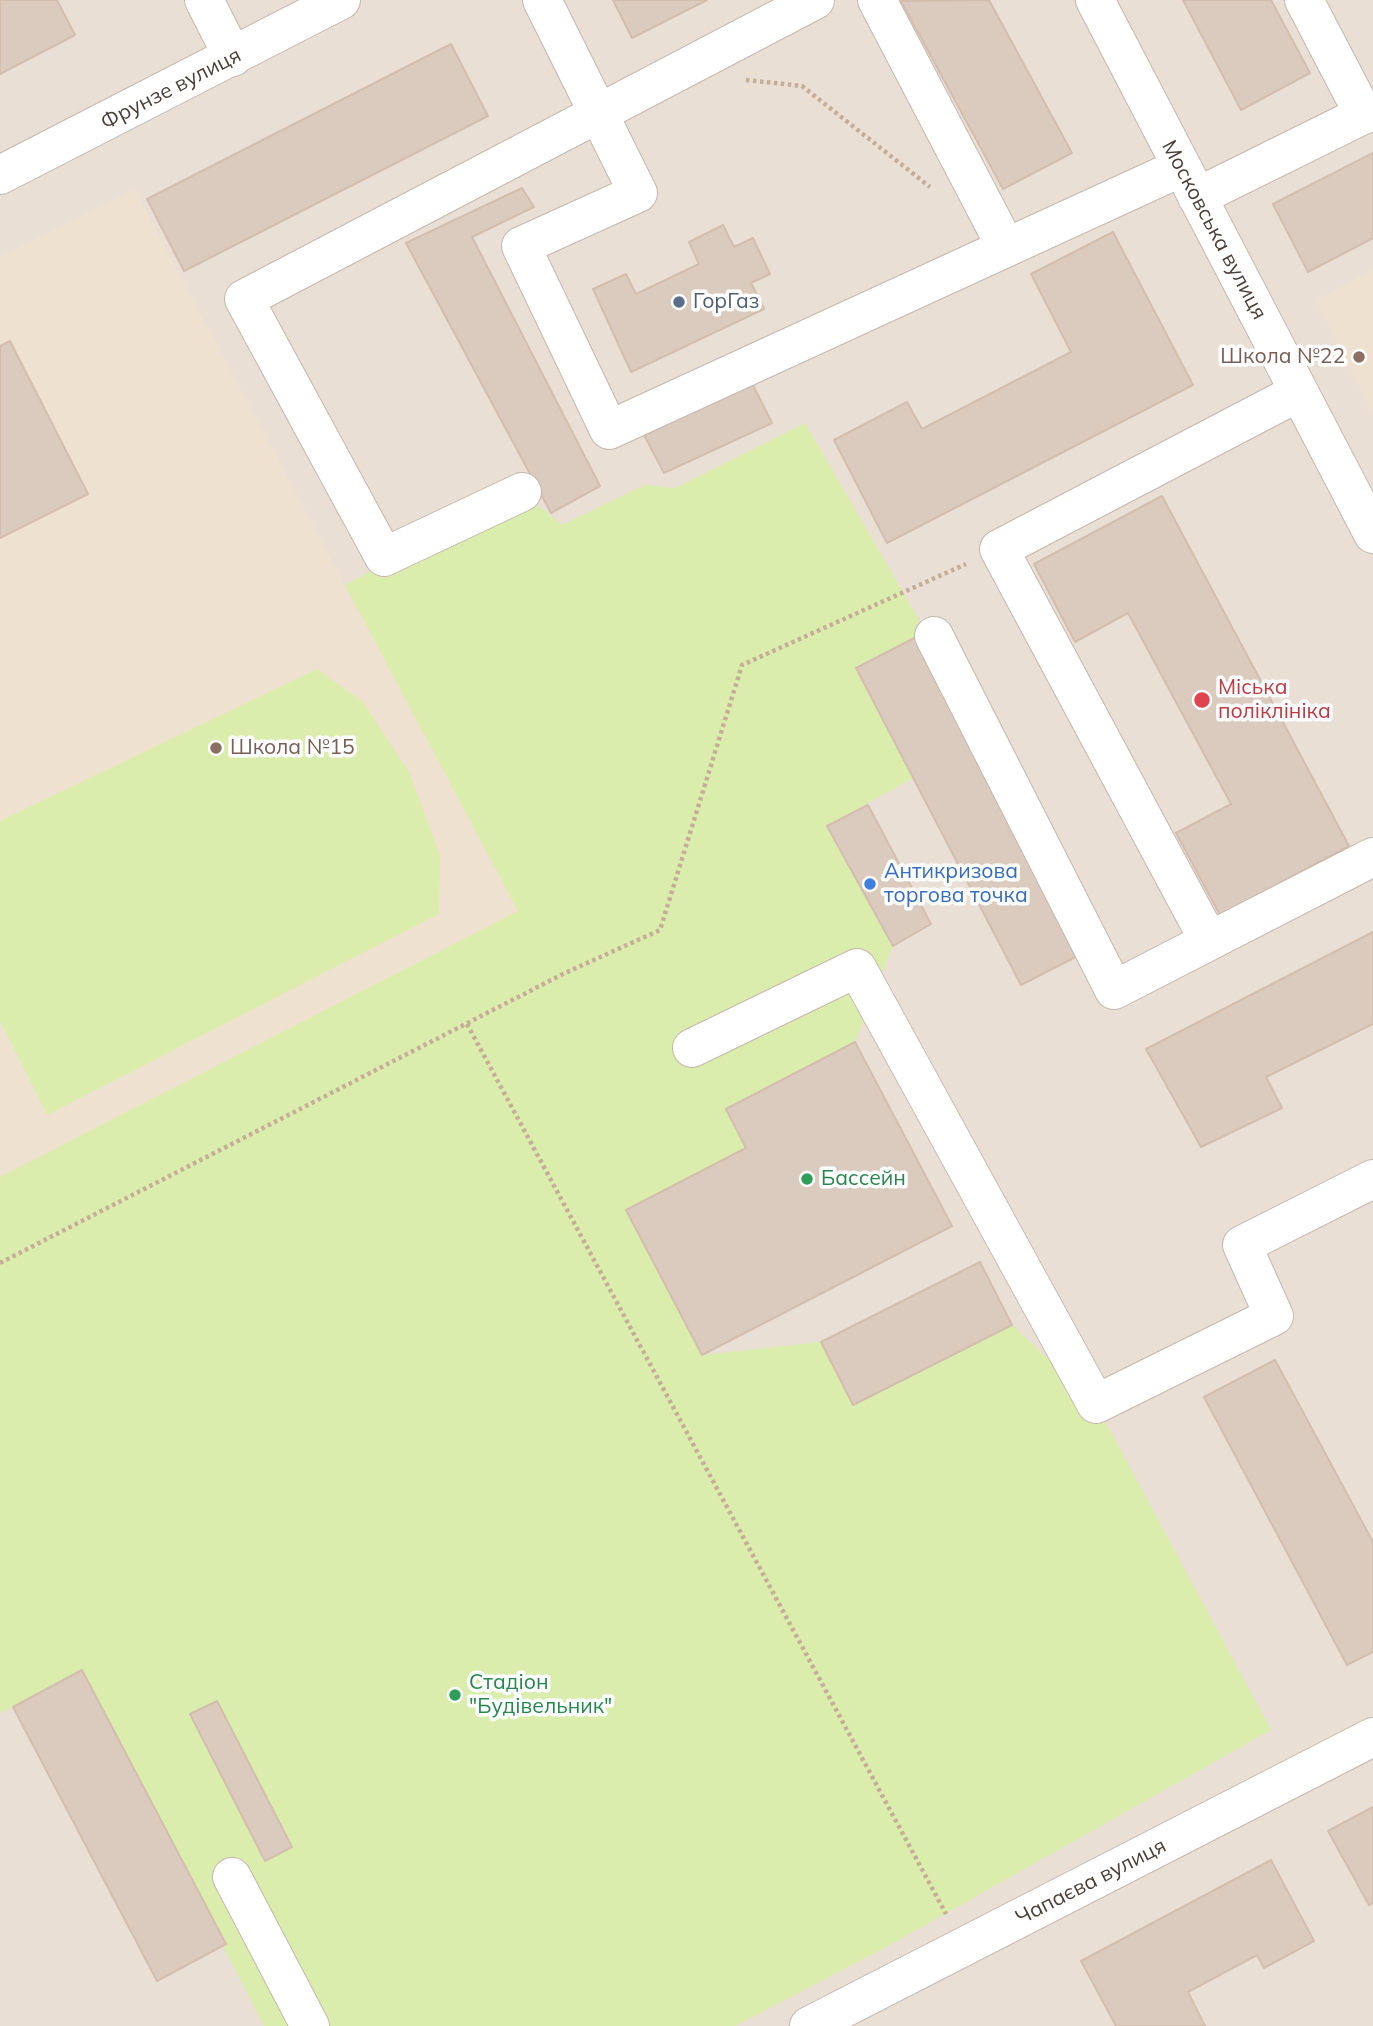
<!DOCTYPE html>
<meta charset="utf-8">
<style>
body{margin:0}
canvas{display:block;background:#f5eee7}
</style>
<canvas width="1373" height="2026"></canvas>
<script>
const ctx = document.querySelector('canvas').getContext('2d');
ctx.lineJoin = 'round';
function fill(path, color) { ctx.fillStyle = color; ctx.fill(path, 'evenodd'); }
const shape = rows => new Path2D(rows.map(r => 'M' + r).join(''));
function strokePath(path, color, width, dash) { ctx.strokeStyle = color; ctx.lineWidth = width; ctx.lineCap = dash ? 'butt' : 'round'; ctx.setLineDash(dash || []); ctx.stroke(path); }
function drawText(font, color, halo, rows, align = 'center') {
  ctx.font = font + ' Mulish,sans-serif'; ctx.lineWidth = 7; ctx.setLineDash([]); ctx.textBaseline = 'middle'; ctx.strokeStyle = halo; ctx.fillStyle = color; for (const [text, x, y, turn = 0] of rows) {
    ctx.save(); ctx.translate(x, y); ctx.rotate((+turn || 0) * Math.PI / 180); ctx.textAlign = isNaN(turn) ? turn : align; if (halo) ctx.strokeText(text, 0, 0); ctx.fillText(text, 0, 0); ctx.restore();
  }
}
const residential = shape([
 [0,0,1373,0,1373,2026,0,2026]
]);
const education = shape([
 [134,189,519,911,0,1177,0,257],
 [1373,270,1373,414,1316,300]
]);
const green = shape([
 [805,423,926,632,856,668,913,778,827,826,893,946,855,1042,727,1109,746,1148,627,1210,702,1355,821,1342,853,1405,1012,1325,1096,1404,1271,1730,881,1950,735,2026,264,2026,82,1671,0,1713,0,1177,518,911,345,585,522,492,562,525,645,485,675,488],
 [317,669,363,702,410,774,440,856,439,914,47,1115,0,1021,0,821]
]);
const building = shape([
 [0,0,57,0,75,35,0,74,0,0],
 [613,0,707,0,632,38,613,0],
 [989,0,1072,153,1003,189,901,1,989,0],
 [1183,0,1271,0,1310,73,1241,110,1183,0],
 [451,44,488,116,184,271,147,199,451,44],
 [1373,153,1373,238,1308,272,1273,204,1373,153],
 [522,188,534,207,472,237,600,486,551,513,406,243,522,188],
 [723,225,734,247,753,238,770,274,751,283,764,309,631,372,593,289,626,274,636,294,699,264,689,242,723,225],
 [1113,232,1193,385,887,543,834,440,907,402,922,429,1071,352,1031,274,1113,232],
 [10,341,88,494,0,538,0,346,10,341],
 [752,383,772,423,664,473,644,435,752,383],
 [1162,496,1349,846,1220,915,1176,833,1231,804,1128,613,1075,642,1034,564,1162,496],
 [926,632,1091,949,1021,985,856,668,926,632],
 [868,805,931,924,893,946,827,826,868,805],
 [1373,932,1373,1024,1266,1077,1282,1108,1201,1147,1146,1049,1373,932],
 [855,1042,952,1226,702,1355,626,1210,746,1148,726,1109,855,1042],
 [980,1262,1012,1325,853,1405,821,1342,980,1262],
 [1275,1360,1373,1542,1373,1652,1347,1665,1204,1397,1275,1360],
 [82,1670,226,1944,157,1981,13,1707,82,1670],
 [217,1701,292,1847,265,1861,190,1714,217,1701],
 [1373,1807,1373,1903,1369,1905,1328,1831,1373,1807],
 [1271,1860,1314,1941,1264,1968,1257,1955,1188,1992,1205,2026,1116,2026,1081,1961,1271,1860]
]);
const path = shape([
 [746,80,802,86,930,187],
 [467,1024,946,1914],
 [0,1263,563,974,660,930,742,665,966,564]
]);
const minor = shape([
 [204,0,233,57],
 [542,0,638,193,521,246,609,430,1182,167],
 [877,0,1006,247],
 [1095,0,1373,534],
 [1304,0,1364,115],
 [0,175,341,0],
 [1197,197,1373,110],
 [522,492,384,557,244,299,815,0],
 [934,636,1114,990,1373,857],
 [1209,941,999,549,1299,392],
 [692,1048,857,968,1096,1404,1274,1316,1242,1245,1373,1179],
 [232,1877,310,2026],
 [809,2026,1373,1737]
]);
const markers = [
 [679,302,7,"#5c6f8a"],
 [1359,357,7,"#8d6e63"],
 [1202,700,9,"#e0444e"],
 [216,748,7,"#8d6e63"],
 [870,884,7,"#3f7fe0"],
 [807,1179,7,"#2e9e5b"],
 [455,1695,7,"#2e9e5b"]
];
const streetNames = [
 ["Фрунзе вулиця",171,89,-27],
 ["Московська вулиця",1214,230,62],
 ["Чапаєва вулиця",1091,1882,-27]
];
const serviceNames = [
 ["ГорГаз",693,302]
];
const educationNames = [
 ["Школа №22",1345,357],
 ["Школа №15",230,748,"left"]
];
const healthNames = [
 ["Міська",1218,688],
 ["поліклініка",1218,712]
];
const shopNames = [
 ["Антикризова",884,872],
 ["торгова точка",884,896]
];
const leisureNames = [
 ["Бассейн",821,1179],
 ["Стадіон",469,1683],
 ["\"Будівельник\"",469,1707]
];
fill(residential, '#e9dfd5');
fill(education, '#efe1d0');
fill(green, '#dbedac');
fill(building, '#dbcbbe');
strokePath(building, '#d3beae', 2);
strokePath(minor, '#c5b7ac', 40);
strokePath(path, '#c5ad98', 4.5, [3.5, 3.5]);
strokePath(minor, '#fff', 38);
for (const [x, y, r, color] of markers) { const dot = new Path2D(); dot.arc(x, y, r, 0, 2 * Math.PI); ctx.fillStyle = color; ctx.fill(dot); strokePath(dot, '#fff', 2.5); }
drawText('21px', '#493e35', '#fff', streetNames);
drawText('21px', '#4e5e75', '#fff', serviceNames, 'left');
drawText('21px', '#785e54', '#fff', educationNames, 'right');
drawText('21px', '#be3a42', '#fff', healthNames, 'left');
drawText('21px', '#366cbe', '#fff', shopNames, 'left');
drawText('21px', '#27864d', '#fff', leisureNames, 'left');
</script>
